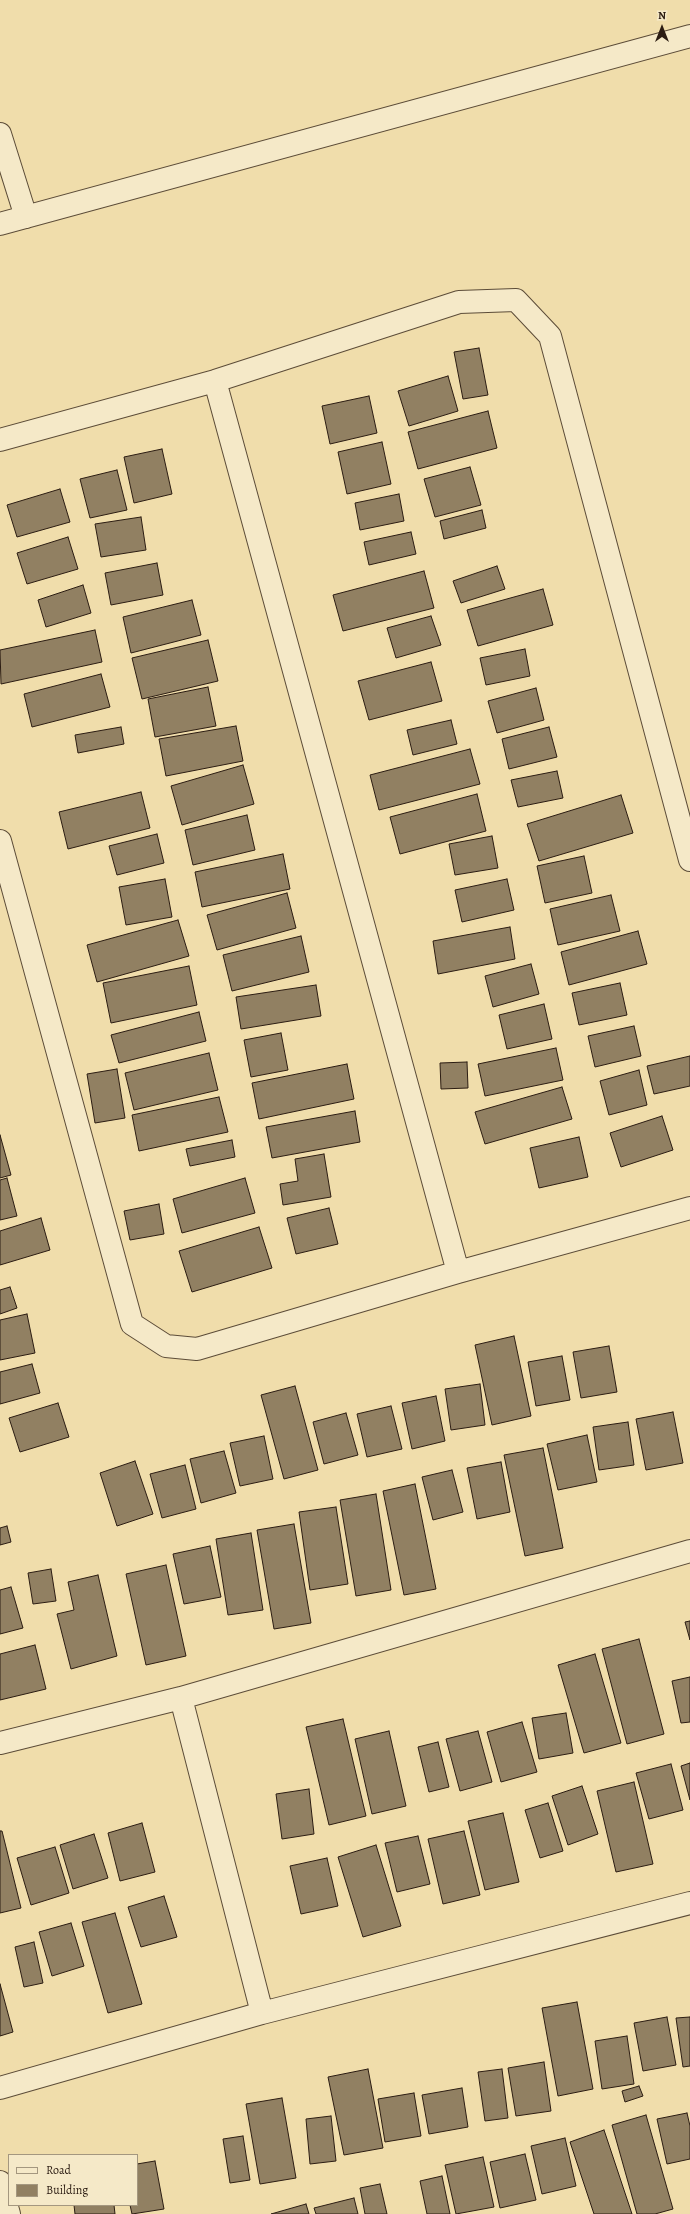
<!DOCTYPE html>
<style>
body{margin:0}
#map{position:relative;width:690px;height:2214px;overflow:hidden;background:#f0ddab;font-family:Alegreya,serif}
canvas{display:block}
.legend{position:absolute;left:8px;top:2154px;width:130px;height:52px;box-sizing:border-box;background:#f5e9c8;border:1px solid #a4977f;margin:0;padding:5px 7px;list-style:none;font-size:12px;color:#2b1c12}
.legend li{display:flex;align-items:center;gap:8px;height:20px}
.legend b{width:20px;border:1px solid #a4977f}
.north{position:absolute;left:642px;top:8px;width:40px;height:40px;-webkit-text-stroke:3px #f5e9c8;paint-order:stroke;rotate:0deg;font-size:11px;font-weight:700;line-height:16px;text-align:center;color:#2b1c12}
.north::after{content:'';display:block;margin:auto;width:14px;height:18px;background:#2b1c12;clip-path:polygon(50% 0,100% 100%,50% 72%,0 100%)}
</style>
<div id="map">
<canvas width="690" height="2214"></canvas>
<ul class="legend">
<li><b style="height:5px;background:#f5e9c8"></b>Road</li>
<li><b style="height:11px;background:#918062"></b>Building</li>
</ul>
<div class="north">N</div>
</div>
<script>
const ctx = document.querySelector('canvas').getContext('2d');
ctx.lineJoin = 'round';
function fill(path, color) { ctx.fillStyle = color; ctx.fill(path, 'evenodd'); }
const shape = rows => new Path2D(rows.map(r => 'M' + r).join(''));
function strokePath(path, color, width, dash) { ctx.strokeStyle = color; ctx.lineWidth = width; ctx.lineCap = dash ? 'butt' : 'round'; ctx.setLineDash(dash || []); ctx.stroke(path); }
const building = shape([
 [479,348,488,395,463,399,454,352,479,348],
 [448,376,458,411,409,426,398,391,448,376],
 [369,396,377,433,330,444,322,406,369,396],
 [488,411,497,448,418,469,408,432,488,411],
 [382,442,391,484,347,494,338,452,382,442],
 [162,449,172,494,134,503,124,457,162,449],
 [470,467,481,505,435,517,424,479,470,467],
 [117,470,127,510,90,518,80,479,117,470],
 [60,489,70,522,17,537,7,505,60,489],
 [399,494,404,521,360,530,355,503,399,494],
 [482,510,486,528,444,539,440,521,482,510],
 [141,517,146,550,101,557,95,524,141,517],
 [411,532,416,554,369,565,364,542,411,532],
 [68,537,78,569,27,584,17,553,68,537],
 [157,563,163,595,111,605,105,573,157,563],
 [497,566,505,589,461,603,453,581,497,566],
 [424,571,434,608,343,631,333,595,424,571],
 [83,585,91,613,46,627,38,600,83,585],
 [543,589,553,625,478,646,467,610,543,589],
 [192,600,201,635,131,653,123,617,192,600],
 [431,616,441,645,396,658,387,628,431,616],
 [95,630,102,662,1,684,0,650,95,630],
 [208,640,218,681,142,699,132,658,208,640],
 [525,649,530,676,486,685,480,658,525,649],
 [431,662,442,701,369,720,358,681,431,662],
 [101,674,110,707,32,727,24,694,101,674],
 [208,687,216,726,155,737,148,699,208,687],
 [536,688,544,720,497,733,488,701,536,688],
 [451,720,457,744,413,755,407,730,451,720],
 [236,726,243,761,166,776,159,739,236,726],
 [121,727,124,744,78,753,75,735,121,727],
 [549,727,557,757,509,769,502,739,549,727],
 [470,749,480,784,379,810,370,775,470,749],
 [243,765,254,804,182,825,171,786,243,765],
 [557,771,563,798,518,807,511,780,557,771],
 [141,792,150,828,68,849,59,812,141,792],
 [477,794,486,831,400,854,390,817,477,794],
 [621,795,633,833,539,861,527,824,621,795],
 [247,815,255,850,193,865,185,830,247,815],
 [157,834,164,863,117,875,109,846,157,834],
 [492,836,498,868,455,875,449,844,492,836],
 [283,854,290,889,202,907,195,872,283,854],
 [584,856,592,893,545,903,537,866,584,856],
 [165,879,172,917,126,925,119,887,165,879],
 [507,879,514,910,462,922,455,890,507,879],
 [287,893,296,928,217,950,207,915,287,893],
 [611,895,620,931,558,945,550,909,611,895],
 [178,920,189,956,97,982,87,945,178,920],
 [510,927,515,959,438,974,433,941,510,927],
 [638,931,647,964,569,985,561,952,638,931],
 [301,936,309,972,232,991,223,955,301,936],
 [531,964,539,994,493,1007,485,976,531,964],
 [189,966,197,1005,111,1023,103,983,189,966],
 [620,983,627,1015,579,1025,572,993,620,983],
 [316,985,321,1016,241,1029,236,997,316,985],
 [544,1004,552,1039,507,1049,499,1015,544,1004],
 [199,1012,206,1041,119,1063,111,1035,199,1012],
 [634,1026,641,1056,595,1067,588,1036,634,1026],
 [281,1033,288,1070,251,1077,244,1040,281,1033],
 [556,1048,563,1080,485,1096,478,1064,556,1048],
 [209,1053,218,1090,134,1110,125,1073,209,1053],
 [690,1056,690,1086,654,1094,647,1066,690,1056],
 [467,1062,468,1088,441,1089,440,1063,467,1062],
 [347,1064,354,1099,259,1119,252,1083,347,1064],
 [117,1069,125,1118,95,1123,87,1074,117,1069],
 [639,1070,647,1105,609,1115,600,1081,639,1070],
 [562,1087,572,1119,485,1144,475,1112,562,1087],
 [219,1097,228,1132,139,1151,132,1115,219,1097],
 [355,1111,360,1142,272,1158,266,1127,355,1111],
 [662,1116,673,1150,621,1167,610,1133,662,1116],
 [0,1135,11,1175,0,1178,0,1135],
 [579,1137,588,1177,539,1188,530,1148,579,1137],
 [232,1140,235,1157,190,1166,186,1149,232,1140],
 [324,1154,331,1197,283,1205,280,1184,298,1181,295,1159,324,1154],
 [7,1178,17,1216,0,1220,0,1180,7,1178],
 [245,1178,255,1213,182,1233,173,1199,245,1178],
 [159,1204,164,1234,130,1240,124,1211,159,1204],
 [329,1208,338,1244,296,1254,287,1218,329,1208],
 [41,1218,50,1250,0,1265,0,1231,41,1218],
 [259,1227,272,1268,192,1292,179,1251,259,1227],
 [10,1287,17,1308,0,1314,0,1290,10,1287],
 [27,1314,35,1353,0,1360,0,1320,27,1314],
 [514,1336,531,1416,492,1425,475,1345,514,1336],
 [609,1346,617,1392,581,1398,573,1352,609,1346],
 [562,1356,570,1400,536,1406,528,1362,562,1356],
 [32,1364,40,1393,0,1404,0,1372,32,1364],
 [480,1384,485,1425,451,1430,445,1389,480,1384],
 [295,1386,318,1470,284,1479,261,1395,295,1386],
 [436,1396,445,1441,412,1449,402,1403,436,1396],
 [58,1403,69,1437,20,1452,9,1418,58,1403],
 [391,1406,402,1449,367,1457,357,1414,391,1406],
 [673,1412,683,1463,646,1470,636,1419,673,1412],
 [346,1413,358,1455,324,1464,313,1422,346,1413],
 [628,1422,634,1465,599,1470,593,1427,628,1422],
 [587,1435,597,1482,558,1490,547,1444,587,1435],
 [264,1436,273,1479,240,1486,230,1443,264,1436],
 [543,1448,563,1548,525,1556,504,1455,543,1448],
 [224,1451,236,1493,201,1503,190,1459,224,1451],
 [135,1461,153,1514,117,1526,100,1473,135,1461],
 [501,1462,510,1512,477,1519,467,1468,501,1462],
 [185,1465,196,1509,162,1518,150,1474,185,1465],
 [452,1470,463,1512,433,1520,422,1477,452,1470],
 [415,1484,436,1589,404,1595,383,1491,415,1484],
 [376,1494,391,1590,356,1596,340,1500,376,1494],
 [336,1507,348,1584,310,1590,299,1512,336,1507],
 [294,1524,311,1623,274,1629,257,1530,294,1524],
 [7,1526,11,1542,0,1545,0,1528,7,1526],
 [251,1533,263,1610,228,1615,216,1539,251,1533],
 [210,1546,221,1597,184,1604,173,1554,210,1546],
 [166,1565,186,1656,146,1665,126,1574,166,1565],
 [51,1569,56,1601,33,1604,28,1573,51,1569],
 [98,1575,117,1656,71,1669,57,1614,74,1610,68,1582,98,1575],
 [11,1587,23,1628,0,1634,0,1590,11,1587],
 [690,1621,690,1640,685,1622,690,1621],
 [639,1639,664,1734,627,1744,602,1649,639,1639],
 [35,1645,46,1689,0,1700,0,1654,35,1645],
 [595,1654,621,1743,584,1753,558,1665,595,1654],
 [690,1677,690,1722,681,1723,672,1681,690,1677],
 [566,1713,573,1753,539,1759,532,1718,566,1713],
 [343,1719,366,1816,329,1825,306,1727,343,1719],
 [522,1722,537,1772,501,1782,487,1732,522,1722],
 [389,1731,406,1806,372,1814,355,1739,389,1731],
 [478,1731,492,1782,460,1791,446,1739,478,1731],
 [438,1742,449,1787,429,1792,418,1747,438,1742],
 [690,1763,690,1800,681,1766,690,1763],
 [671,1764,683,1810,649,1819,636,1773,671,1764],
 [634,1782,653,1864,616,1872,597,1791,634,1782],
 [582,1786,598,1834,568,1845,552,1796,582,1786],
 [309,1789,314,1834,282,1839,276,1794,309,1789],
 [548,1803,563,1851,540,1858,525,1810,548,1803],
 [503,1813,519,1882,485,1890,468,1821,503,1813],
 [142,1823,155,1872,120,1881,108,1833,142,1823],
 [0,1831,2,1831,21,1908,0,1913,0,1831],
 [464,1831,480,1895,443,1904,428,1839,464,1831],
 [94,1834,108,1878,73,1889,60,1845,94,1834],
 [418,1836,430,1884,397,1892,385,1843,418,1836],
 [376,1845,401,1926,363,1937,338,1857,376,1845],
 [55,1847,69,1893,31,1905,17,1858,55,1847],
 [327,1858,338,1906,301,1914,290,1866,327,1858],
 [164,1896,177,1937,141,1947,128,1907,164,1896],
 [115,1913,142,2004,108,2013,82,1922,115,1913],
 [71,1923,84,1966,52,1976,39,1932,71,1923],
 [34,1942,43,1983,24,1987,15,1947,34,1942],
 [0,1984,13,2032,0,2036,0,1984],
 [577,2002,593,2089,558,2096,542,2008,577,2002],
 [667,2017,676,2065,643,2071,634,2023,667,2017],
 [690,2017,690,2066,683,2067,676,2018,690,2017],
 [627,2036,634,2084,602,2089,595,2041,627,2036],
 [544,2062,551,2111,516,2116,508,2068,544,2062],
 [368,2069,383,2148,344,2155,328,2077,368,2069],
 [502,2069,508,2118,485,2121,478,2072,502,2069],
 [639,2086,643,2096,625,2102,622,2091,639,2086],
 [462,2088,468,2127,429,2134,422,2095,462,2088],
 [414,2093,421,2136,385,2142,378,2099,414,2093],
 [282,2098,296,2178,260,2184,246,2104,282,2098],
 [687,2113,690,2126,690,2159,667,2164,657,2119,687,2113],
 [646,2115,673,2209,655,2214,637,2214,612,2125,646,2115],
 [331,2116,336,2161,310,2164,306,2119,331,2116],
 [604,2130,632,2214,594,2214,570,2142,604,2130],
 [243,2136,250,2180,230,2183,223,2139,243,2136],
 [565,2138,576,2186,542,2194,531,2146,565,2138],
 [525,2154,536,2200,500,2208,490,2162,525,2154],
 [483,2157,494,2207,456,2214,445,2165,483,2157],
 [155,2161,164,2209,132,2214,130,2205,137,2205,137,2164,155,2161],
 [442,2176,450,2214,427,2214,420,2181,442,2176],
 [380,2184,387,2214,365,2214,360,2188,380,2184],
 [354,2198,358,2214,316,2214,314,2208,354,2198],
 [306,2204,309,2214,271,2214,306,2204],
 [74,2205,114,2205,115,2214,75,2214,74,2205]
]);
const street = shape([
 [0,134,26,217],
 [0,224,690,36],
 [215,381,458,1272],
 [0,440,215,381,459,302,516,300,550,336,690,860],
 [0,841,132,1324,166,1346,197,1349,458,1272,690,1208],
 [181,1698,262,2013],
 [0,1743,181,1698,690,1551],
 [0,2088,262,2013,690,1903],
 [0,2182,9,2214]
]);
fill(building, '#918062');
strokePath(building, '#2b1c12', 1);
strokePath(street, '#5c4c38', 24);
strokePath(street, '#f5e9c8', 22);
</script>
